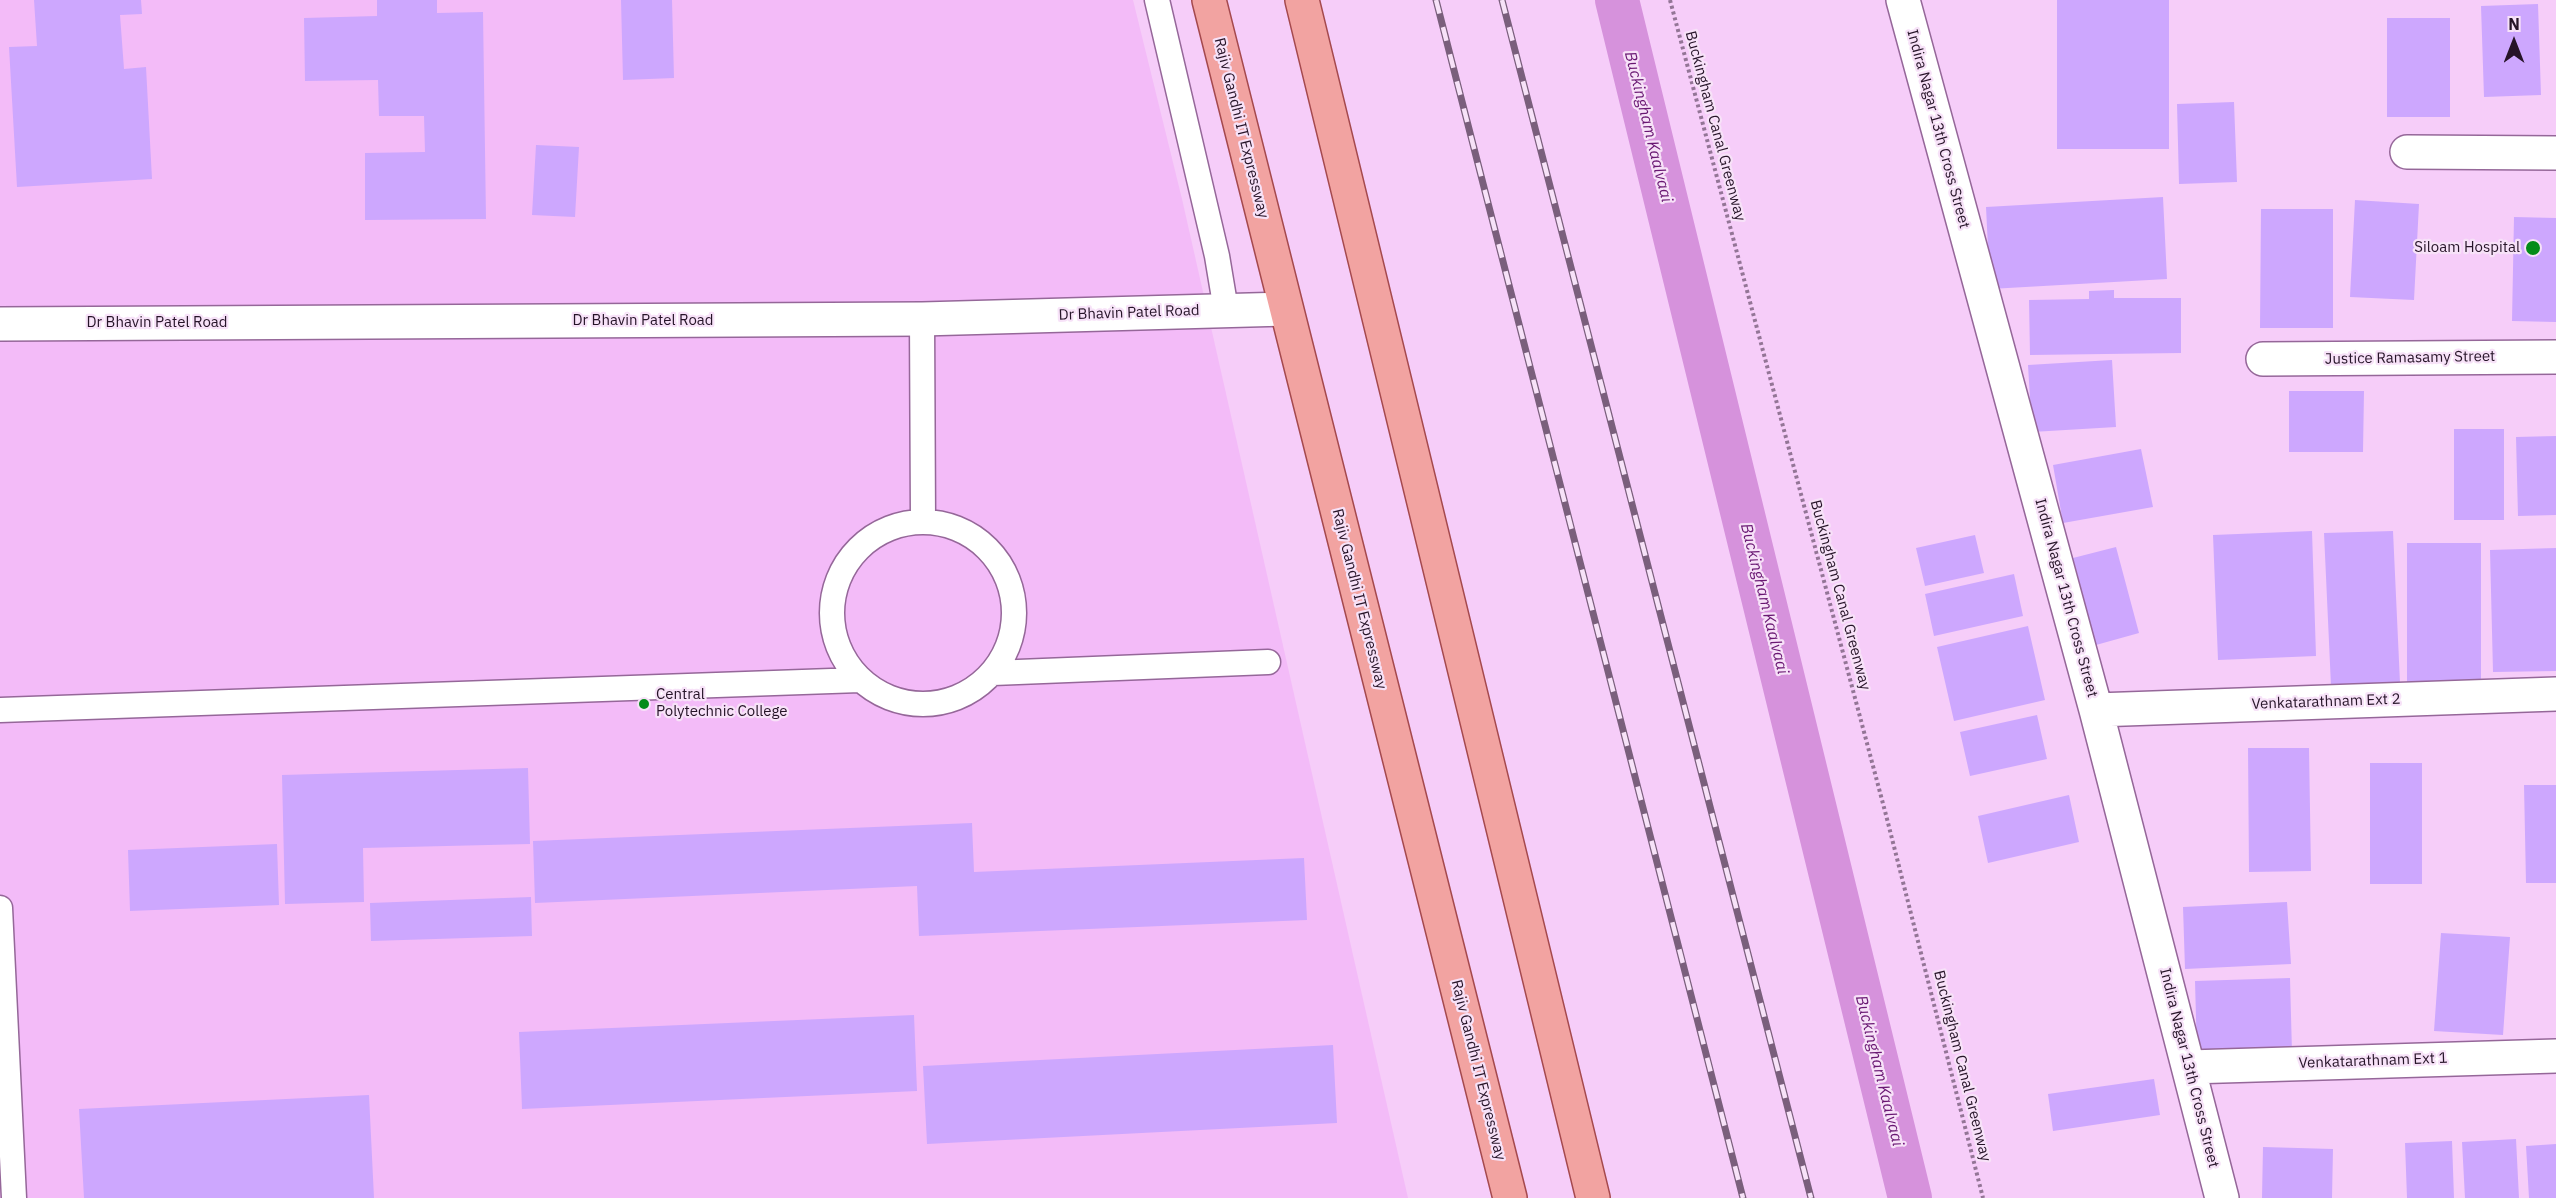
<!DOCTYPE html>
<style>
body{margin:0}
#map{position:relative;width:2556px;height:1198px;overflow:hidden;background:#f6cdf9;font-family:"IBM Plex Sans",sans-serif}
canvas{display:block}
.north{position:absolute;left:2484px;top:12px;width:60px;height:60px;-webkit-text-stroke:4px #f7e2f8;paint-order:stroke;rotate:0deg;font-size:16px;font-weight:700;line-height:24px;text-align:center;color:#261428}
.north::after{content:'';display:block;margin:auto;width:21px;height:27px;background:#261428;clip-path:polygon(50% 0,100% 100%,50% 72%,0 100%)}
</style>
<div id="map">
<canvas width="2556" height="1198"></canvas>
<div class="north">N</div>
</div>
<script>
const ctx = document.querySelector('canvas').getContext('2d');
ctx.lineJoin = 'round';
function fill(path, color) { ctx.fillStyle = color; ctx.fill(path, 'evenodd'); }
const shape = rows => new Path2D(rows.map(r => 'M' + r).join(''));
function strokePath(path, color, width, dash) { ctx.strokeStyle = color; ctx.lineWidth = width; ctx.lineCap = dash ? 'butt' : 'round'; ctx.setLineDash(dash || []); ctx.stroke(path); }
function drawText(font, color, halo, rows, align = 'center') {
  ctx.font = font + ' "IBM Plex Sans",sans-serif'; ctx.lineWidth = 4.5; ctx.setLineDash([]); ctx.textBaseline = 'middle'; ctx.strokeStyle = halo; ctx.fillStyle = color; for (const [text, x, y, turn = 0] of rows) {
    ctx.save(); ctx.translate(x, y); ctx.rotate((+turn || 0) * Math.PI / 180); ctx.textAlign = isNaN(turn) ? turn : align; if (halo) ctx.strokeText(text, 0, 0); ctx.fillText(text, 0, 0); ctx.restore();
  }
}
const built = shape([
 [0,0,1133,0,1182,199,1408,1198,0,1198]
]);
const canal = shape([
 [1617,0,1910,1198]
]);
const building = shape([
 [34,0,141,0,142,14,120,15,124,69,146,67,152,179,17,187,9,47,37,46],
 [377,0,437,0,437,13,483,12,486,219,365,220,365,153,425,152,424,116,379,116,378,80,305,81,304,18,377,16],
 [621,0,672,0,674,78,623,80],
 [2057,0,2169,0,2169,149,2057,149],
 [2538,4,2541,95,2484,97,2481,6],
 [2387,18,2450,18,2450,117,2387,117],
 [2234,102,2237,182,2179,184,2177,104],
 [536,145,579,147,575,217,532,215],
 [2163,197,2167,279,1990,289,1986,207],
 [2355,200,2419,204,2414,300,2350,297],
 [2261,209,2333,209,2333,328,2260,328],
 [2514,217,2556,218,2556,322,2512,321],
 [2114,290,2114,298,2181,298,2181,353,2030,355,2029,300,2089,299,2089,291],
 [2112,360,2116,427,2032,432,2028,365],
 [2289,391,2364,391,2363,452,2289,452],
 [2454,429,2504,429,2504,520,2454,520],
 [2556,436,2556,515,2518,516,2516,437],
 [2141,449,2153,507,2063,523,2053,465],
 [2312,531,2316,656,2218,660,2213,535],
 [2393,531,2400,683,2331,686,2324,533],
 [1975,535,1984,573,1925,586,1916,548],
 [2407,543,2481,543,2481,683,2407,683],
 [2116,547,2139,633,2096,645,2073,558],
 [2556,548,2556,671,2493,672,2490,550],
 [2014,574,2023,616,1934,636,1925,594],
 [2028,626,2045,700,1954,721,1937,647],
 [2037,715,2047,759,1970,776,1960,732],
 [2248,748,2309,748,2311,871,2249,872],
 [2370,763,2422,763,2422,884,2370,884],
 [528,768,530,844,363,848,364,902,285,904,282,775],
 [2524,785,2556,785,2556,883,2526,883],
 [2069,795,2079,842,1988,863,1978,816],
 [972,823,974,872,1304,858,1307,920,919,936,917,886,535,903,533,841],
 [277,844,279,905,130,911,128,850],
 [531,897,532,936,371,941,370,903],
 [2287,902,2291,964,2185,969,2183,907],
 [2441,933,2510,937,2503,1035,2434,1031],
 [2290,978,2292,1053,2197,1055,2195,981],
 [914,1015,917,1091,522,1109,519,1032],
 [1333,1045,1337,1123,927,1144,923,1066],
 [2154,1079,2160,1115,2053,1131,2048,1094],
 [369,1095,374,1198,84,1198,79,1109],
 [2516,1139,2519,1198,2465,1198,2462,1142],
 [2452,1141,2454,1198,2407,1198,2405,1143],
 [2556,1144,2556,1198,2529,1198,2526,1146],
 [2263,1147,2333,1149,2332,1198,2262,1198]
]);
const path = shape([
 [1670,0,1886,815,1983,1198]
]);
const service = shape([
 [1157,0,1217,256,1226,310],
 [922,319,923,522],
 '832 613a91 91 0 1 1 182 0a91 91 0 1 1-182 0Z',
 [993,673,1268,662],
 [0,710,860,680],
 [0,908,14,1198]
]);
const minor = shape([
 [1903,0,2096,710,2222,1198],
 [2407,152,2556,153],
 [0,324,922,319,1286,309],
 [2263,359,2556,357],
 [2096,710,2556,694],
 [2189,1067,2556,1056]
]);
const primary = shape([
 [1209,0,1510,1198],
 [1302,0,1593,1198]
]);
const rail = shape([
 [1436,0,1743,1198],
 [1502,0,1811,1198]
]);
const markers = [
 [2533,248,8,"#048c19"],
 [644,704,6,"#048c19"]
];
const streetNames = [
 ["Buckingham Canal Greenway",1715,126,75],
 ["Rajiv Gandhi IT Expressway",1241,128,76],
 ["Indira Nagar 13th Cross Street",1938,129,75],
 ["Dr Bhavin Patel Road",1129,313,-2],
 ["Dr Bhavin Patel Road",643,321],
 ["Dr Bhavin Patel Road",157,323],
 ["Justice Ramasamy Street",2410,358,-1],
 ["Buckingham Canal Greenway",1840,595,75],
 ["Indira Nagar 13th Cross Street",2066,598,75],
 ["Rajiv Gandhi IT Expressway",1359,599,76],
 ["Venkatarathnam Ext 2",2326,702,-2],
 ["Venkatarathnam Ext 1",2373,1061,-2],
 ["Buckingham Canal Greenway",1962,1066,76],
 ["Indira Nagar 13th Cross Street",2189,1068,76],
 ["Rajiv Gandhi IT Expressway",1478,1070,76]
];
const poiNames = [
 ["Siloam Hospital",2520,248],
 ["Central",656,695,"left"],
 ["Polytechnic College",656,712,"left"]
];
const waterNames = [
 ["Buckingham Kaalvaai",1648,127,76],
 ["Buckingham Kaalvaai",1764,599,76],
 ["Buckingham Kaalvaai",1879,1071,76]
];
fill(built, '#f3bbf8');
strokePath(canal, '#d692dc', 44);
fill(building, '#cda7fe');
strokePath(service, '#956799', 27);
strokePath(minor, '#956799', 36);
strokePath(primary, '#a5494e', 36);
strokePath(path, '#937596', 4, [3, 3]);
strokePath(service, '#fff', 24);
strokePath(minor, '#fff', 33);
strokePath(primary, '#f2a3a1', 33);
strokePath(rail, '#7a5f7c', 7);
strokePath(rail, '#f7e2f8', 4.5, [14]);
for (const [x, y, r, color] of markers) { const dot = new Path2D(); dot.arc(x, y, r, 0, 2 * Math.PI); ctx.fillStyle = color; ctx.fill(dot); strokePath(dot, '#f7e2f8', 2); }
drawText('15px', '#261428', '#f7e2f8', streetNames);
drawText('15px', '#261428', '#f7e2f8', poiNames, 'right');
drawText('italic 16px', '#691772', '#f7e2f8', waterNames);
</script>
